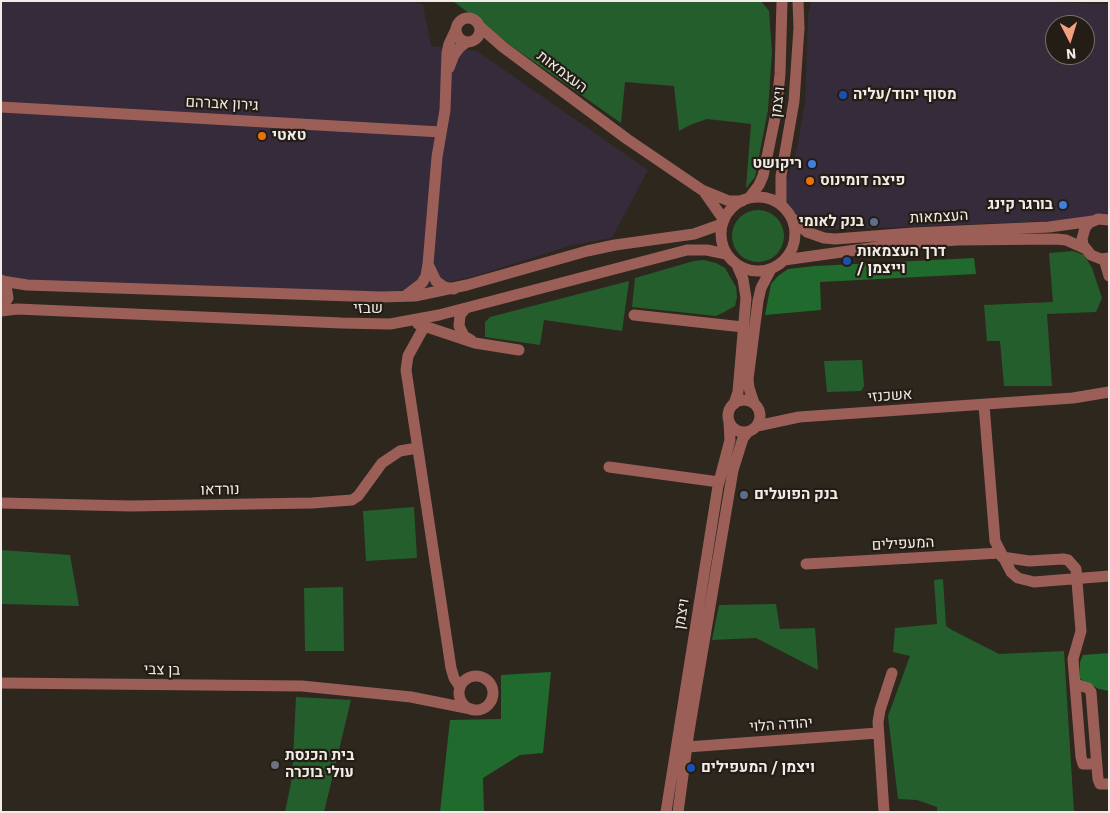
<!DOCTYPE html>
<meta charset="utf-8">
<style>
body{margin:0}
#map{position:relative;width:1110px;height:813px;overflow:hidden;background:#2e271e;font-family:"IBM Plex Sans",sans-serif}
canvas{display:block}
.frame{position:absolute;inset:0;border:2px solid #f1ece7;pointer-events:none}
.north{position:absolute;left:1045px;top:15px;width:50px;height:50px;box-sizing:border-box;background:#241d15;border:1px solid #767069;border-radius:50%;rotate:175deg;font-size:14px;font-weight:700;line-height:20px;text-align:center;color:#f1ece7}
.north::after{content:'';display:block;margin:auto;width:18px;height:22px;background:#f39f82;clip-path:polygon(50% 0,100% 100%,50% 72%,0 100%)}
</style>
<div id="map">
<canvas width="1110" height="813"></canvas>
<div class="frame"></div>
<div class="north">N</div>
</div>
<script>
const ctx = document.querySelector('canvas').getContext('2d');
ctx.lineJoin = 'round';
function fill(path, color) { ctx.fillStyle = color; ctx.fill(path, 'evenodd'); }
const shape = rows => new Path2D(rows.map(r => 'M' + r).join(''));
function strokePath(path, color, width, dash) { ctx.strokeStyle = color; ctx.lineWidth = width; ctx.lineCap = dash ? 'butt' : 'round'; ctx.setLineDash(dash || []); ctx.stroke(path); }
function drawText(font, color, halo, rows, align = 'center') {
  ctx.font = font + ' "IBM Plex Sans",Heebo,sans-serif'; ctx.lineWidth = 4.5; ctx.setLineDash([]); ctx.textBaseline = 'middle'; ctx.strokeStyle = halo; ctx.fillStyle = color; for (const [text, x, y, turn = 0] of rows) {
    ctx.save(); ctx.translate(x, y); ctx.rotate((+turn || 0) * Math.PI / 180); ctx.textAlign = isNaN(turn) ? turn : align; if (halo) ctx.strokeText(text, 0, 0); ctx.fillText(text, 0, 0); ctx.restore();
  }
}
const industrial = shape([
 [1,1,407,1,423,4,431,46,477,51,648,170,612,238,572,245,469,278,404,290,360,294,1,280],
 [812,1,1012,1,1109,4,1109,214,1091,219,1079,220,823,230,813,228,792,210,784,199,785,186,797,148,805,103,808,15,810,5],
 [1055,25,1085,25,1085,55,1055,55]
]);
const green = shape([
 [453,1,761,1,769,11,772,52,768,110,755,177,746,188,751,124,707,119,690,125,679,131,674,86,625,82,621,123,510,45],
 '732 236a26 26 0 1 1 52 0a26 26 0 1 1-52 0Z',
 [1073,251,1084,255,1092,268,1102,298,1096,312,1047,314,1052,386,1004,386,1000,341,987,341,984,305,1053,302,1049,253],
 [704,260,716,263,725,268,736,287,737,297,735,306,726,311,716,316,632,307,635,278,694,261],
 [629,281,622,331,544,320,540,345,485,337,485,322,490,317],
 [862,360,864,386,861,391,827,392,824,361],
 [414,507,417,558,366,561,363,511],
 [1,550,70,555,79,606,1,604],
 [943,579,946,626,952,630,999,654,1064,651,1074,812,937,812,937,807,917,800,898,799,888,716,910,656,893,652,895,628,937,624,934,580],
 [343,587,344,651,305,651,304,588],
 [776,604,780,629,815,628,818,670,756,638,712,640,719,605],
 [296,697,351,700,324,812,285,812,292,778]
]);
const forest = shape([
 [974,258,976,274,820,282,821,310,765,315,771,284,778,276,788,269,815,266],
 [1109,653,1109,691,1099,689,1080,679,1080,662,1083,655],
 [551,672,543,753,520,755,483,778,484,812,440,812,450,720,501,719,501,675]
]);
const minor = shape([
 '456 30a12 12 0 1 1 24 0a12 12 0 1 1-24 0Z',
 [479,26,503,47,627,139,702,190,729,201,742,201],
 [449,68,454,55,460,47,467,42],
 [1,107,441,132],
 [705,193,724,220],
 '721 234a37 37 0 1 1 74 0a37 37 0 1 1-74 0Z',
 [749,198,759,185,763,176,776,113,780,74,782,1],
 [781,205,781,176,794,101,799,28,798,1],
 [792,218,807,232,824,238,835,239,913,233,1049,227,1093,221],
 [1109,220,1098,219,1089,223,1085,228,1082,239,1083,245,1091,255,1101,259,1109,258],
 [1104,259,1109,276],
 [784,260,892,245,957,240,1056,239,1066,240,1084,248],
 [428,264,436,281,444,287,454,289],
 [1,280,6,286,8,298,1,310],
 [2,281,27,285,381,297,415,296,467,285,587,251,615,245,694,234,722,224],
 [405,296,422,283,426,276,428,264,437,157,445,110,447,53,449,44,456,29],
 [465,309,460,315,459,326,464,336,471,340],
 [1,311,17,309,341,323,390,324,439,315,687,250,707,250,726,254],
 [634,315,743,327],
 [418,324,475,343,519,350],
 [424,327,408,356,406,370,451,668,454,678,460,687],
 '728 416a16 16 0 1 1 32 0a16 16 0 1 1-32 0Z',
 [754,403,749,388,748,379,758,301,761,288,771,269],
 [734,404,738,392,746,298,743,279,737,265],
 [984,405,995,541,1011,572,1018,578,1034,582,1109,576],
 [757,426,799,417,1073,398,1109,392],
 [609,467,719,482],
 [1,503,131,506,312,503,352,500,358,496,382,463,400,451,417,448],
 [1002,557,1029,561,1063,559,1068,560,1076,569,1081,631,1073,659,1075,684],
 [806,564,1000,553],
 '459 693a17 17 0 1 1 34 0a17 17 0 1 1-34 0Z',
 [1,683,302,686,411,697,471,709],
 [687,747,878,733],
 [1096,764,1083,764,1081,757,1075,684,1088,688,1091,692,1098,779,1100,784,1109,784],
 [666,812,718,486,730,440,729,423],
 [678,812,689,731,733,470,743,438,748,432],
 [884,812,878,722,880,710,892,673]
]);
const markers = [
 [843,95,5,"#1a4fb4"],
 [262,136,5,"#e8710a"],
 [812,164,5,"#3f7fe0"],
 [810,181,5,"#e8710a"],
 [1063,205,5,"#3f7fe0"],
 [874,222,5,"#5c6f8a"],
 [847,261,5,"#1a4fb4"],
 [744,495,5,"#5c6f8a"],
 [275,765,5,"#6b7280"],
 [691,768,5,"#1a4fb4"]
];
const streetNames = [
 ["העצמאות",562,72,37],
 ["ויצמן",778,102,-83],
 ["גירון אברהם",222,104,3],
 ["העצמאות",939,217,-3],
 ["שבזי",368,309],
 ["אשכנזי",890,396,-4],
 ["נורדאו",220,490,-1],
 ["המעפילים",903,544,-3],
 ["ויצמן",682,614,-81],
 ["בן צבי",162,670,1],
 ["יהודה הלוי",781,725,-4]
];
const poiNames = [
 ["מסוף יהוד/עליה",853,95],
 ["טאטי",272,136],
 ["ריקושט",802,164,"right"],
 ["פיצה דומינוס",820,181],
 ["בורגר קינג",1053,205,"right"],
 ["בנק לאומי",864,222,"right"],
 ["דרך העצמאות",857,252],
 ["/ וייצמן",857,269],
 ["בנק הפועלים",754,495],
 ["בית הכנסת",285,756],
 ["עולי בוכרה",285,773],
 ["ויצמן / המעפילים",701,768]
];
fill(industrial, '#352b3a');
fill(green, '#255e2d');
fill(forest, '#216a2d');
strokePath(minor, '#9b5f58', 11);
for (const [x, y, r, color] of markers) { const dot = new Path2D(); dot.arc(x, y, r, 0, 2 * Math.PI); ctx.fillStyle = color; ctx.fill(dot); strokePath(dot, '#241d15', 2); }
drawText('15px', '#f1ece7', '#241d15', streetNames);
drawText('bold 15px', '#f1ece7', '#241d15', poiNames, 'left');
</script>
